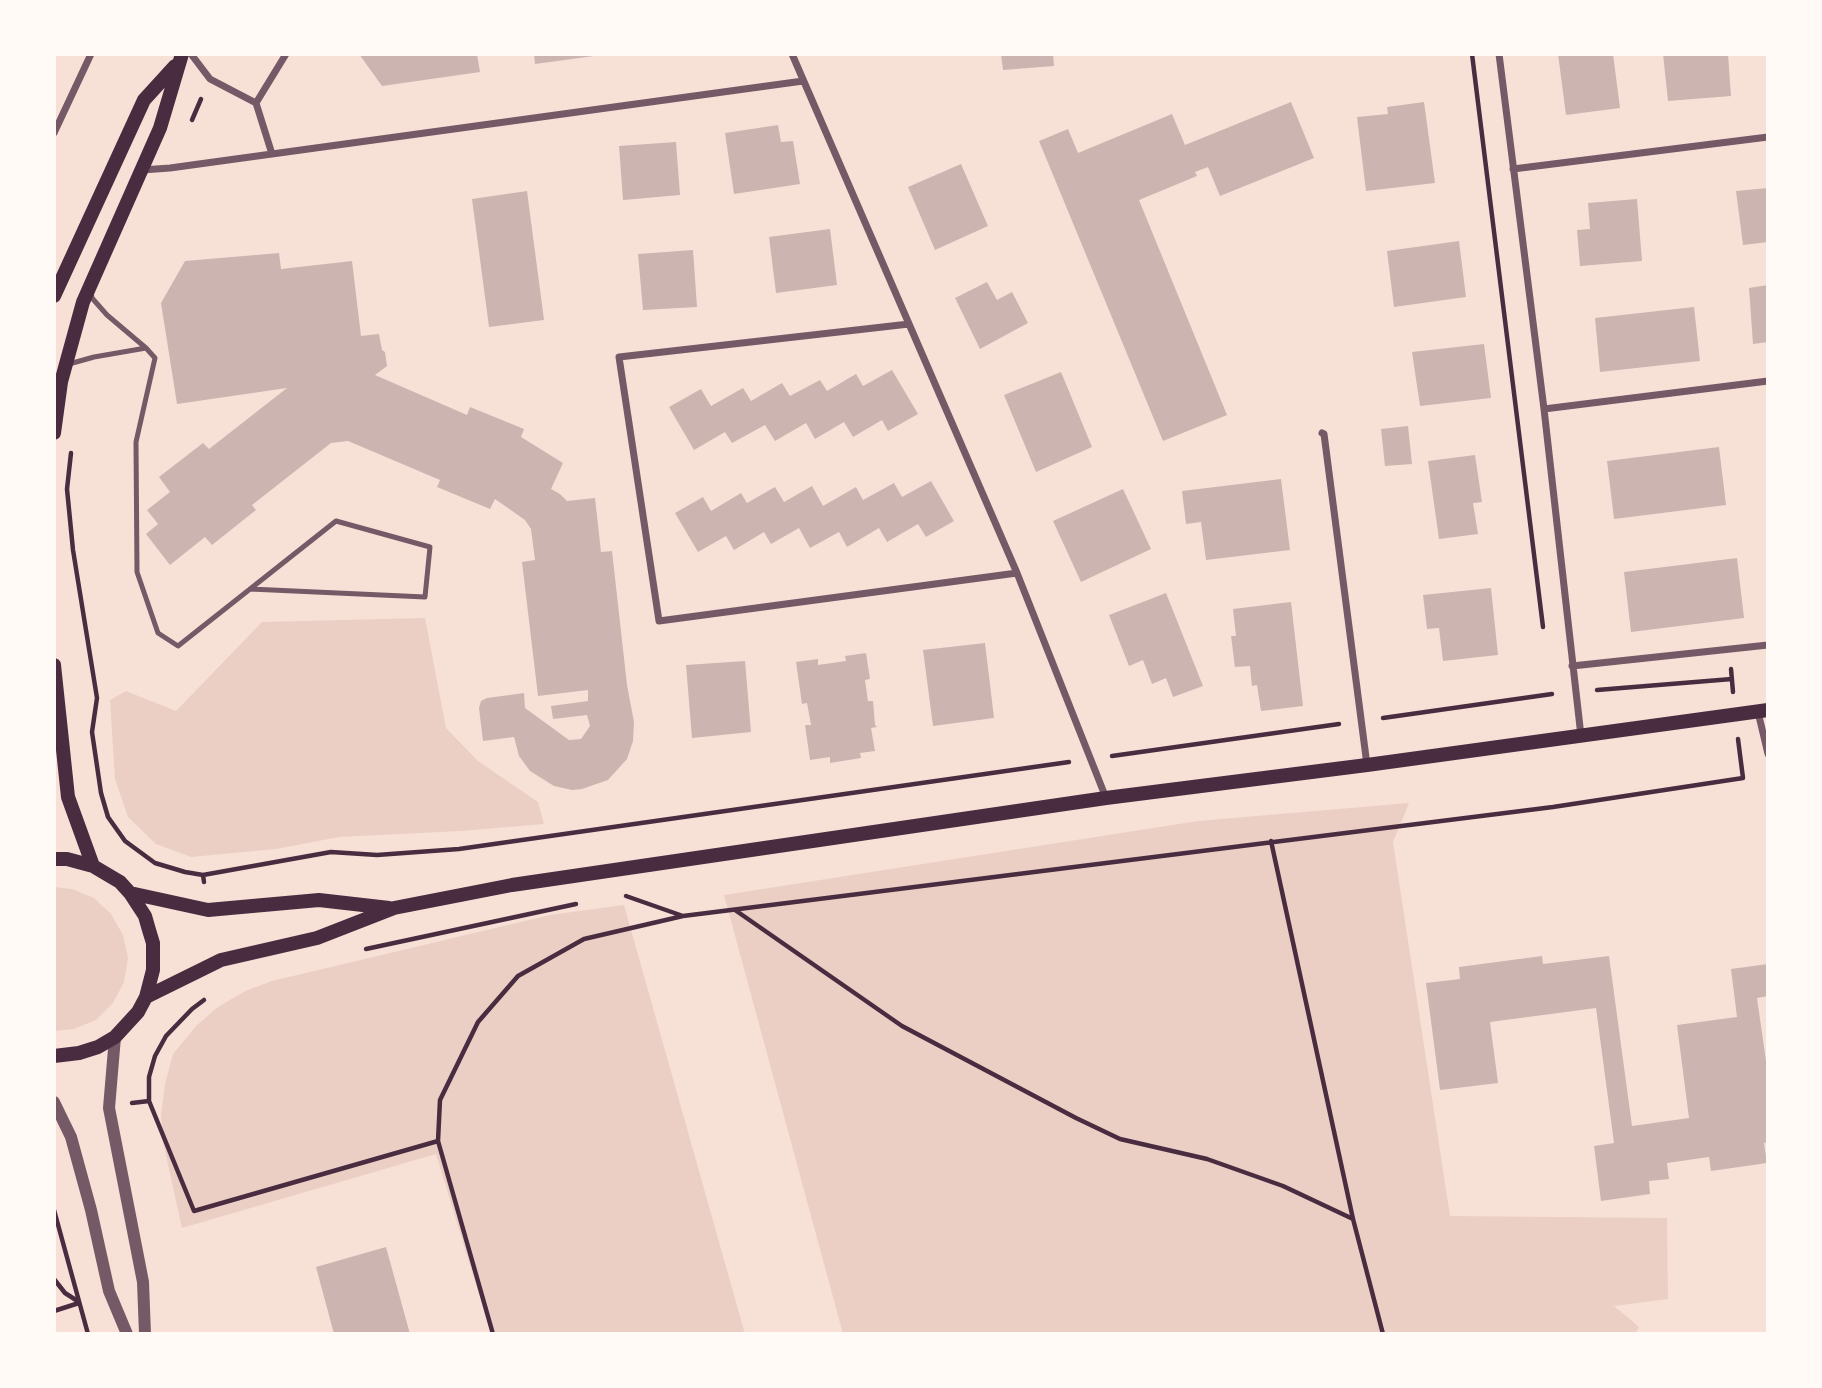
<!DOCTYPE html>
<style>
body{margin:0}
#map{position:relative;width:1822px;height:1388px;overflow:hidden;background:#f7e1d7;font-family:"PT Serif",serif}
canvas{display:block}
.frame{position:absolute;inset:0;border:56px solid #fffaf5;pointer-events:none}
</style>
<div id="map">
<canvas width="1822" height="1388"></canvas>
<div class="frame"></div>
</div>
<script>
const ctx = document.querySelector('canvas').getContext('2d');
ctx.lineJoin = 'round';
function fill(path, color) { ctx.fillStyle = color; ctx.fill(path, 'evenodd'); }
const shape = rows => new Path2D(rows.map(r => 'M' + r).join(''));
function strokePath(path, color, width, dash) { ctx.strokeStyle = color; ctx.lineWidth = width; ctx.lineCap = dash ? 'butt' : 'round'; ctx.setLineDash(dash || []); ctx.stroke(path); }
const green = shape([
 [425,618,446,728,478,761,538,802,544,824,461,831,339,837,276,849,191,857,156,844,128,817,115,779,110,700,126,691,176,711,262,622],
 [1409,803,1393,842,1450,1216,1667,1218,1668,1299,1614,1306,1639,1327,1635,1334,843,1334,724,895,1198,821],
 [54,887,72,889,94,898,111,914,123,935,128,958,124,982,113,1003,96,1020,74,1029,54,1031],
 [624,905,745,1334,491,1334,436,1154,182,1228,163,1142,161,1115,165,1084,173,1054,197,1025,218,1007,245,991,272,981,550,915]
]);
const building = shape([
 [359,54,477,54,480,72,382,86],
 [534,54,594,54,594,56,535,64],
 [1001,54,1053,54,1054,66,1003,70],
 [1558,54,1613,54,1620,108,1566,115],
 [1663,54,1728,54,1731,96,1668,101],
 [1291,102,1314,158,1220,196,1208,167,1195,172,1197,176,1139,200,1227,415,1163,441,1039,141,1068,129,1078,153,1172,114,1185,145],
 [1424,102,1435,183,1366,191,1357,117,1388,114,1387,107],
 [778,125,781,142,793,141,800,184,734,194,725,133],
 [676,142,680,195,623,200,619,146],
 [961,164,988,226,935,250,908,187],
 [1768,188,1768,242,1743,245,1736,191],
 [527,191,544,320,489,327,472,199],
 [1637,199,1642,261,1580,266,1577,230,1590,229,1588,203],
 [830,229,837,285,776,293,769,237],
 [1459,241,1466,297,1394,307,1387,251],
 [693,250,697,307,643,310,638,254],
 [279,253,281,269,352,261,361,336,379,334,382,350,385,352,387,366,375,375,467,415,470,407,524,429,521,437,563,463,551,489,560,494,567,501,595,498,601,552,612,551,627,685,634,722,633,741,627,759,608,780,582,789,572,790,554,786,530,771,519,756,514,737,483,741,479,708,481,701,487,698,524,693,525,708,569,740,581,739,590,726,587,715,553,719,551,706,588,701,588,690,538,696,522,562,535,560,531,529,525,520,495,499,490,509,437,487,440,480,348,441,331,443,252,505,256,510,212,545,205,537,170,565,146,534,158,524,147,510,170,492,159,477,203,443,209,449,287,388,177,404,161,303,185,261],
 [987,282,997,300,1012,292,1028,323,980,349,955,298],
 [1768,285,1768,342,1753,344,1749,288],
 [1694,307,1700,361,1600,372,1595,318],
 [1484,344,1491,398,1420,406,1412,352],
 [892,370,918,414,888,431,882,420,853,437,844,422,815,439,806,423,775,441,765,425,732,443,725,432,694,450,669,407,701,389,711,406,743,388,751,401,782,383,790,396,820,380,827,391,856,374,863,386],
 [1061,372,1092,447,1036,472,1004,395],
 [1408,426,1412,464,1385,466,1381,429],
 [1719,447,1726,505,1614,519,1607,461],
 [1475,455,1482,502,1473,503,1478,534,1439,539,1428,461],
 [1281,479,1290,550,1206,560,1201,522,1186,524,1182,491],
 [931,481,954,521,926,537,918,524,887,542,879,528,847,547,839,532,810,548,799,528,771,544,764,532,734,550,726,536,698,552,675,513,703,497,711,511,741,493,747,503,775,487,784,502,812,486,823,506,856,487,863,500,894,483,902,497],
 [1123,489,1151,549,1081,582,1053,521],
 [1737,558,1744,618,1631,632,1624,572],
 [1491,588,1498,655,1443,661,1439,628,1427,629,1423,595],
 [1166,593,1203,686,1173,697,1166,678,1152,684,1143,660,1129,666,1109,615],
 [1291,602,1303,706,1261,711,1257,685,1252,686,1250,666,1235,667,1231,636,1236,636,1233,609],
 [985,643,994,718,933,726,923,650],
 [866,653,870,679,865,680,868,701,873,701,875,725,877,727,871,728,875,751,860,753,861,758,830,763,830,757,810,760,805,725,811,725,807,703,802,704,796,662,818,659,818,665,846,661,845,656],
 [745,661,751,732,692,738,686,665],
 [1542,956,1543,964,1609,956,1632,1126,1689,1118,1677,1025,1737,1017,1731,969,1768,964,1768,996,1757,998,1768,1075,1768,1142,1764,1143,1767,1163,1711,1171,1709,1157,1667,1163,1669,1179,1649,1181,1650,1194,1601,1201,1594,1146,1614,1143,1596,1008,1490,1022,1498,1083,1440,1090,1426,983,1460,979,1459,967],
 [386,1247,410,1334,334,1334,316,1267]
]);
const path = shape([
 [1472,54,1543,627],
 [192,120,201,99],
 [71,453,67,489,73,550,97,698,92,732,101,793,108,817,125,841,155,863,185,872,203,875,204,882],
 [1731,669,1733,692],
 [1597,690,1732,679],
 [1383,718,1552,694],
 [1112,756,1339,724],
 [1271,841,1353,1219,1383,1334],
 [203,875,331,852,377,855,459,849,1069,762],
 [626,896,683,916],
 [735,910,902,1026,1076,1118,1120,1139,1207,1159,1283,1186,1353,1219],
 [366,949,576,904],
 [204,1000,192,1009,166,1036,155,1056,149,1077,149,1101,194,1211,438,1141],
 [132,1103,149,1101],
 [54,1210,88,1334],
 [54,1279,65,1293,79,1302],
 [54,1311,79,1303],
 [493,1334,438,1141,440,1100,478,1022,518,976,584,939,683,916,1553,807,1743,778,1738,739]
]);
const service = shape([
 [91,292,92,298,107,315,146,348],
 [69,364,94,357,146,348,155,358,136,442,137,572,158,633,178,646,336,521,430,547,425,597,250,589]
]);
const minor = shape([
 [191,54,210,79,256,103],
 [792,54,1017,573,1106,798],
 [1499,54,1544,409,1581,736],
 [54,133,91,54],
 [272,154,256,103,286,54],
 [1513,169,1768,137],
 [142,170,170,168,803,81],
 [909,324,619,357,659,621,1017,573],
 [1544,409,1768,381],
 [1322,433,1324,434,1367,765],
 [1572,666,1768,645],
 [1758,712,1768,754]
]);
const tertiary = shape([
 [115,1037,109,1108,143,1282,145,1334],
 [54,1102,71,1137,91,1210,109,1291,127,1334]
]);
const secondary = shape([
 [54,296,144,100,175,66],
 [54,433,61,382,83,302,160,128,182,54],
 [54,665,68,797,93,866],
 [54,859,67,859,93,866,120,882,130,893,145,916,149,930,153,943,153,970,146,997,138,1012,115,1037,98,1047,79,1053,54,1056],
 [130,893,208,910,319,900,389,908],
 [146,997,221,960,317,938,394,908,512,885,1106,798,1367,765,1768,710]
]);
fill(green, '#ebcfc5');
fill(building, '#ccb4b1');
strokePath(path, '#4a2c40', 4.5);
strokePath(service, '#755966', 5);
strokePath(minor, '#755966', 7);
strokePath(tertiary, '#755966', 12);
strokePath(secondary, '#4a2c40', 14);
</script>
